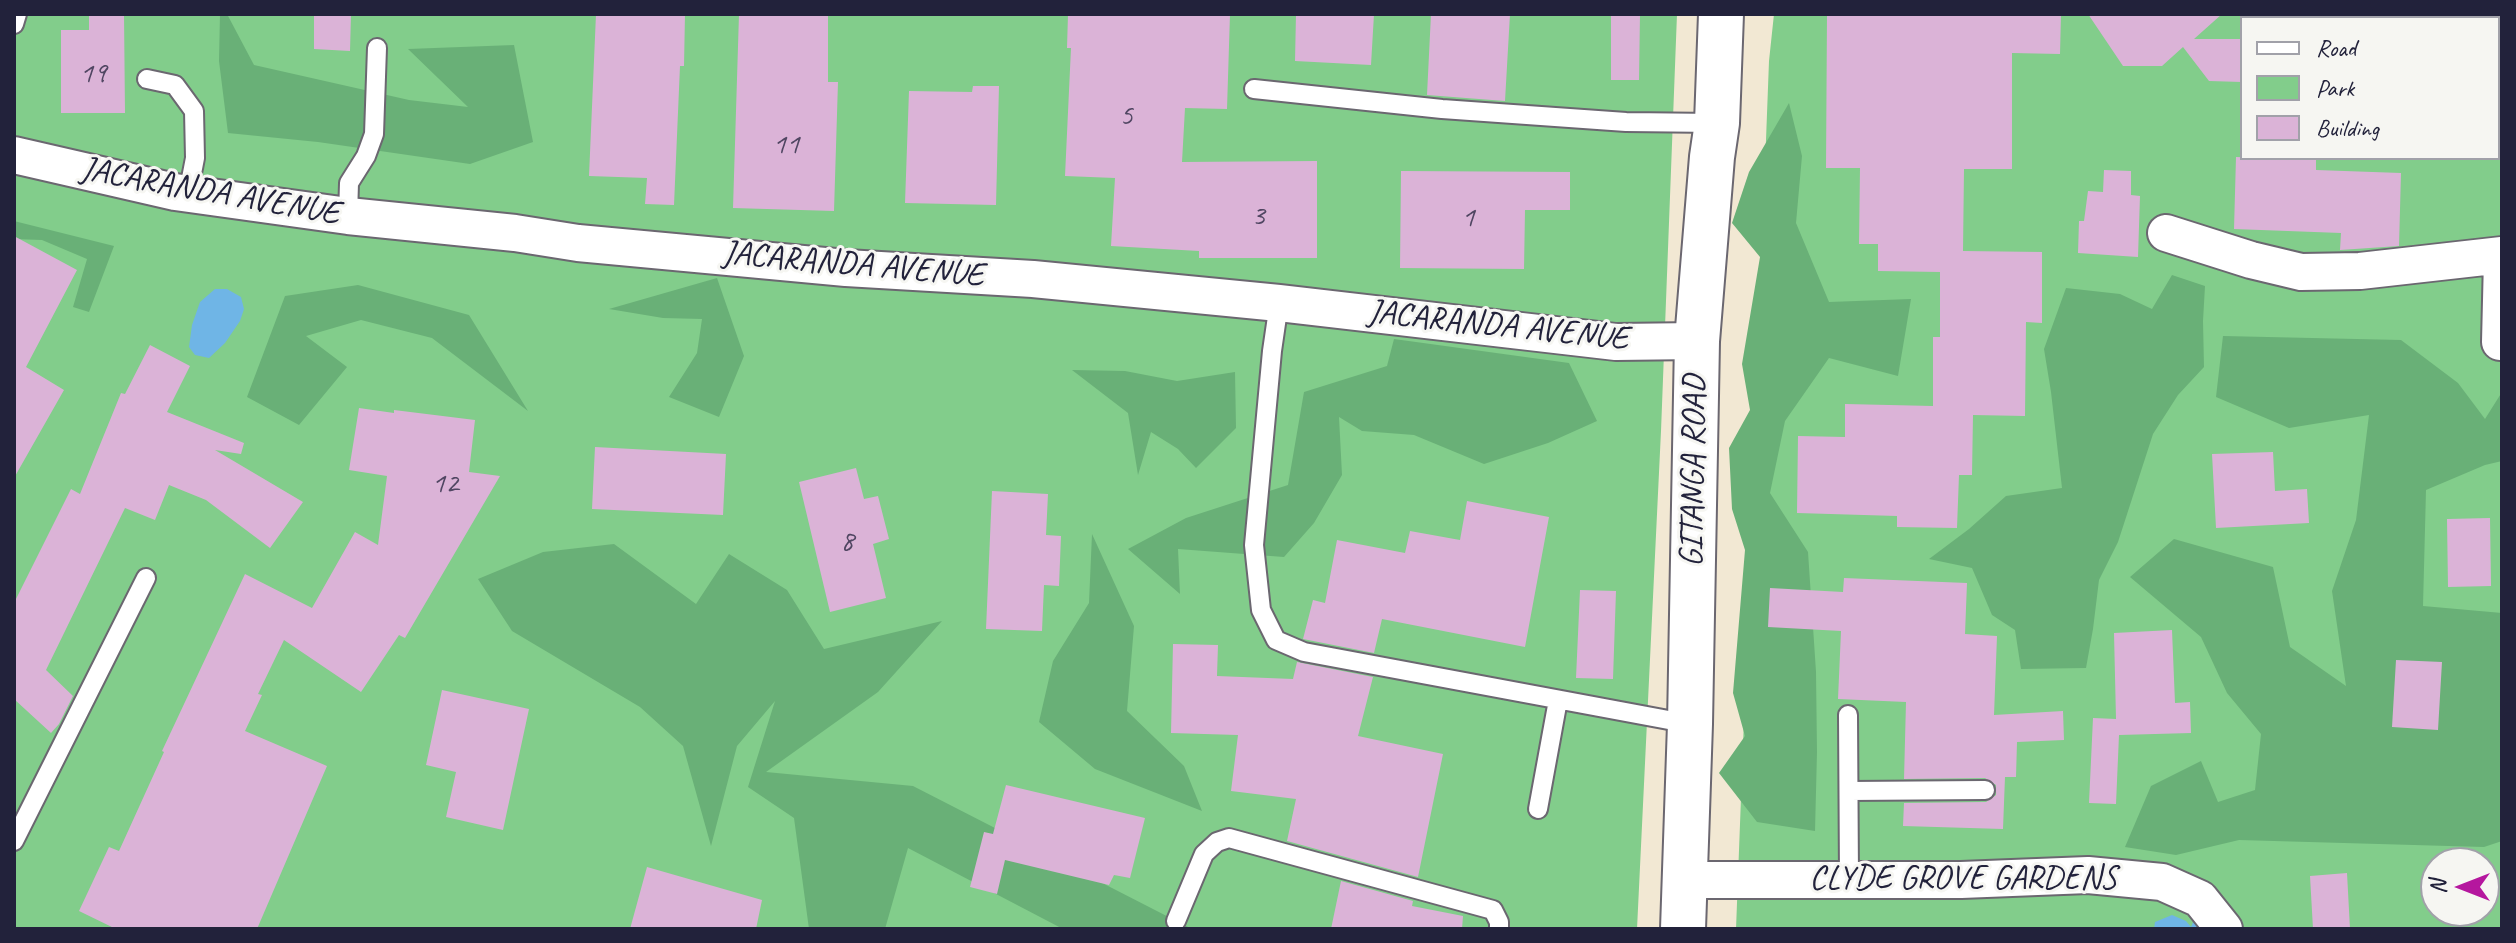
<!DOCTYPE html>
<style>
body{margin:0}
#map{position:relative;width:2516px;height:943px;overflow:hidden;background:#f2e8d3;font-family:Caveat,sans-serif}
canvas{display:block}
.frame{position:absolute;inset:0;border:16px solid #22223b;pointer-events:none}
.legend{position:absolute;left:2240px;top:16px;width:260px;height:144px;box-sizing:border-box;background:#f6f6f2;border:2px solid #a1a1a9;margin:0;padding:10px 14px;list-style:none;font-size:24px;color:#22223b}
.legend li{display:flex;align-items:center;gap:16px;height:40px}
.legend b{width:40px;border:2px solid #a1a1a9}
.north{position:absolute;left:2420px;top:847px;width:80px;height:80px;box-sizing:border-box;background:#f6f6f2;border:2px solid #a1a1a9;border-radius:50%;rotate:270deg;font-size:22px;font-weight:700;line-height:32px;text-align:center;color:#22223b}
.north::after{content:'';display:block;margin:auto;width:28px;height:36px;background:#b5179e;clip-path:polygon(50% 0,100% 100%,50% 72%,0 100%)}
</style>
<div id="map">
<canvas width="2516" height="943"></canvas>
<div class="frame"></div>
<ul class="legend">
<li><b style="height:10px;background:#fff"></b>Road</li>
<li><b style="height:22px;background:#82cd8b"></b>Park</li>
<li><b style="height:22px;background:#dbb3d7"></b>Building</li>
</ul>
<div class="north">N</div>
</div>
<script>
const ctx = document.querySelector('canvas').getContext('2d');
ctx.lineJoin = 'round';
function fill(path, color) { ctx.fillStyle = color; ctx.fill(path, 'evenodd'); }
const shape = rows => new Path2D(rows.map(r => 'M' + r).join(''));
function strokePath(path, color, width, dash) { ctx.strokeStyle = color; ctx.lineWidth = width; ctx.lineCap = dash ? 'butt' : 'round'; ctx.setLineDash(dash || []); ctx.stroke(path); }
function drawText(font, color, halo, rows, align = 'center') {
  ctx.font = font + ' Caveat,sans-serif'; ctx.lineWidth = 6; ctx.setLineDash([]); ctx.textBaseline = 'middle'; ctx.strokeStyle = halo; ctx.fillStyle = color; for (const [text, x, y, turn = 0] of rows) {
    ctx.save(); ctx.translate(x, y); ctx.rotate((+turn || 0) * Math.PI / 180); ctx.textAlign = isNaN(turn) ? turn : align; if (halo) ctx.strokeText(text, 0, 0); ctx.fillText(text, 0, 0); ctx.restore();
  }
}
const green = shape([
 [14,14,1677,14,1661,431,1637,929,14,929],
 [1774,14,2484,14,2484,18,2242,18,2242,158,2498,158,2498,68,2502,68,2502,929,1736,929,1769,61],
 [2436,863,2484,863,2484,911,2436,911]
]);
const forest = shape([
 [220,14,227,14,254,65,409,100,468,107,408,49,514,45,533,142,470,164,318,142,228,133,219,61],
 [1789,103,1802,156,1796,223,1829,302,1911,299,1898,376,1829,358,1785,421,1770,493,1808,552,1816,672,1817,752,1815,831,1757,822,1719,773,1745,736,1733,693,1745,550,1732,509,1729,448,1750,410,1742,364,1760,257,1732,223,1749,172],
 [14,221,114,246,89,312,73,307,87,259,42,240,14,239],
 [2172,275,2205,286,2203,321,2204,367,2178,395,2153,434,2118,542,2099,580,2093,629,2086,668,2021,669,2015,630,1992,615,1972,568,1929,559,1969,529,2006,496,2062,488,2051,392,2044,349,2066,288,2120,294,2152,309],
 [717,278,744,356,719,417,669,397,697,353,702,319,663,318,609,309],
 [358,285,469,315,528,411,432,338,361,320,306,336,347,367,299,425,247,397,285,296],
 [2223,336,2401,340,2458,383,2485,419,2502,392,2502,461,2485,465,2426,490,2423,606,2502,613,2502,841,2484,847,2239,840,2176,855,2125,847,2151,786,2201,761,2218,802,2255,790,2261,734,2227,693,2201,637,2130,577,2174,539,2273,567,2290,647,2346,686,2332,591,2356,520,2369,415,2289,428,2216,397],
 [1394,339,1569,363,1597,421,1548,443,1484,464,1414,435,1362,431,1339,417,1342,475,1314,523,1284,557,1178,549,1180,594,1128,549,1186,518,1288,485,1304,392,1387,366],
 [1072,370,1125,371,1177,381,1235,372,1236,428,1196,468,1178,449,1151,432,1138,475,1128,413],
 [1092,534,1134,626,1127,711,1184,766,1202,811,1095,769,1039,722,1053,661,1089,603],
 [614,544,696,604,729,554,787,590,824,649,942,621,878,692,766,772,913,786,1192,929,1063,929,908,848,885,929,809,929,794,818,748,787,775,701,737,746,711,846,683,746,640,707,512,631,478,579,543,552]
]);
const water = shape([
 [215,289,227,289,241,297,244,309,240,321,225,343,209,358,195,355,189,347,192,325,200,302],
 [2172,915,2186,921,2191,927,2194,920,2209,929,2154,929,2155,922]
]);
const building = shape([
 [89,14,124,14,125,113,61,113,61,30,89,30],
 [314,14,351,14,350,51,314,49],
 [596,14,685,14,684,66,680,66,674,205,645,204,647,178,589,176],
 [739,14,828,14,828,82,838,82,834,211,733,208],
 [1068,14,1230,14,1227,109,1185,108,1182,162,1317,161,1317,258,1199,258,1199,251,1111,246,1115,178,1065,176,1071,48,1067,48],
 [1296,14,1374,14,1371,65,1295,61],
 [1431,14,1510,14,1505,101,1427,95],
 [1611,14,1640,14,1639,80,1611,80],
 [1827,14,2061,14,2060,54,2012,53,2012,169,1964,169,1963,251,2042,252,2042,323,2026,322,2025,416,1973,415,1972,475,1959,475,1957,528,1897,527,1897,516,1797,513,1798,436,1845,437,1845,404,1933,406,1933,337,1940,337,1940,272,1878,271,1878,244,1859,244,1860,168,1826,168],
 [2088,14,2222,14,2194,39,2242,39,2242,82,2209,81,2183,47,2162,66,2123,66],
 [973,86,999,86,996,205,905,203,909,91,972,92],
 [2236,157,2316,160,2316,170,2401,173,2399,246,2340,250,2341,233,2234,229],
 [2104,170,2131,171,2131,195,2140,196,2138,257,2078,253,2079,221,2084,221,2088,191,2103,192],
 [1401,171,1570,172,1570,210,1525,210,1524,269,1400,268],
 [14,236,77,270,26,367,64,390,14,478],
 [150,345,190,366,167,412,244,443,241,454,215,450,303,502,270,548,206,500,169,485,155,520,125,508,46,670,73,696,59,724,51,733,14,699,14,603,71,489,80,494,121,393,125,394],
 [359,408,394,413,394,410,475,420,469,472,500,476,405,638,399,635,361,692,284,640,258,694,262,695,245,731,327,766,257,929,116,929,79,911,109,847,119,851,164,752,162,751,245,574,312,608,355,532,378,545,387,476,349,470],
 [595,447,726,454,723,515,592,509],
 [2273,452,2275,491,2307,489,2309,523,2216,528,2212,454],
 [856,468,864,499,878,496,889,539,873,544,886,598,830,612,799,482],
 [992,491,1048,494,1046,535,1061,536,1059,586,1044,585,1042,631,986,629],
 [1467,501,1549,517,1525,647,1382,619,1374,653,1303,639,1313,600,1325,603,1337,540,1405,553,1410,531,1460,540],
 [2490,518,2491,586,2448,587,2447,519],
 [1844,578,1967,583,1965,634,1997,636,1994,715,2063,711,2064,740,2017,742,2016,777,2005,777,2003,829,1903,826,1904,803,1986,802,1996,795,1996,785,1985,778,1904,779,1906,702,1838,699,1841,631,1768,627,1770,588,1843,592],
 [1580,590,1616,591,1613,679,1576,678],
 [2172,630,2175,703,2190,702,2191,733,2119,735,2116,804,2089,803,2093,718,2116,719,2114,633],
 [1173,644,1218,645,1217,676,1293,679,1297,662,1373,677,1358,736,1443,754,1418,877,1287,841,1296,799,1231,791,1238,735,1171,733],
 [2396,660,2442,662,2438,730,2392,727],
 [442,690,529,709,503,830,446,817,456,772,426,765],
 [1006,785,1145,818,1130,878,1114,875,1109,885,1005,860,997,894,970,887,984,832,993,834],
 [647,867,762,900,756,929,630,929],
 [2347,873,2350,929,2313,929,2310,876],
 [1341,881,1413,901,1412,906,1463,916,1462,929,1331,929]
]);
const lane = shape([
 [14,24,17,14],
 [147,79,175,85,194,111,195,158,188,194],
 [1254,89,1442,109,1626,122,1717,123],
 [348,216,349,183,366,156,374,134,377,48],
 [1279,303,1272,351,1254,545,1261,610,1276,640,1304,652,1690,724],
 [1848,715,1849,878],
 [1849,791,1985,790],
 [1538,809,1558,700],
 [14,841,146,578],
 [1176,921,1204,854,1217,842,1229,838,1493,910,1499,922,1499,929]
]);
const street = shape([
 [14,155,175,192,348,216,515,233,578,243,846,268,1033,279,1279,303,1616,342,1697,341],
 [2166,233,2251,260,2301,272,2360,271,2502,255],
 [2500,342,2502,259],
 [1684,880,1961,880,2088,875,2162,882,2200,899,2224,929]
]);
const secondary = shape([
 [1683,929,1690,724,1697,341,1712,157,1717,123,1721,14]
]);
const numberNames = [
 ["19",93,74],
 ["5",1126,116],
 ["11",786,145],
 ["3",1258,216],
 ["1",1468,218],
 ["12",445,484],
 ["8",847,542]
];
const streetNames = [
 ["JACARANDA AVENUE",210,192,10],
 ["JACARANDA AVENUE",853,265,5],
 ["JACARANDA AVENUE",1498,326,6],
 ["GITANGA ROAD",1694,471,-89],
 ["CLYDE GROVE GARDENS",1963,879]
];
fill(green, '#82cd8b');
fill(forest, '#69b077');
fill(water, '#6fb5e6');
fill(building, '#dbb3d7');
strokePath(lane, '#6b6770', 22);
strokePath(street, '#6b6770', 40);
strokePath(secondary, '#6b6770', 48);
strokePath(lane, '#fff', 18);
strokePath(street, '#fff', 36);
strokePath(secondary, '#fff', 44);
drawText('30px', '#504662', null, numberNames);
drawText('34px', '#22223b', '#f6f6f2', streetNames);
</script>
